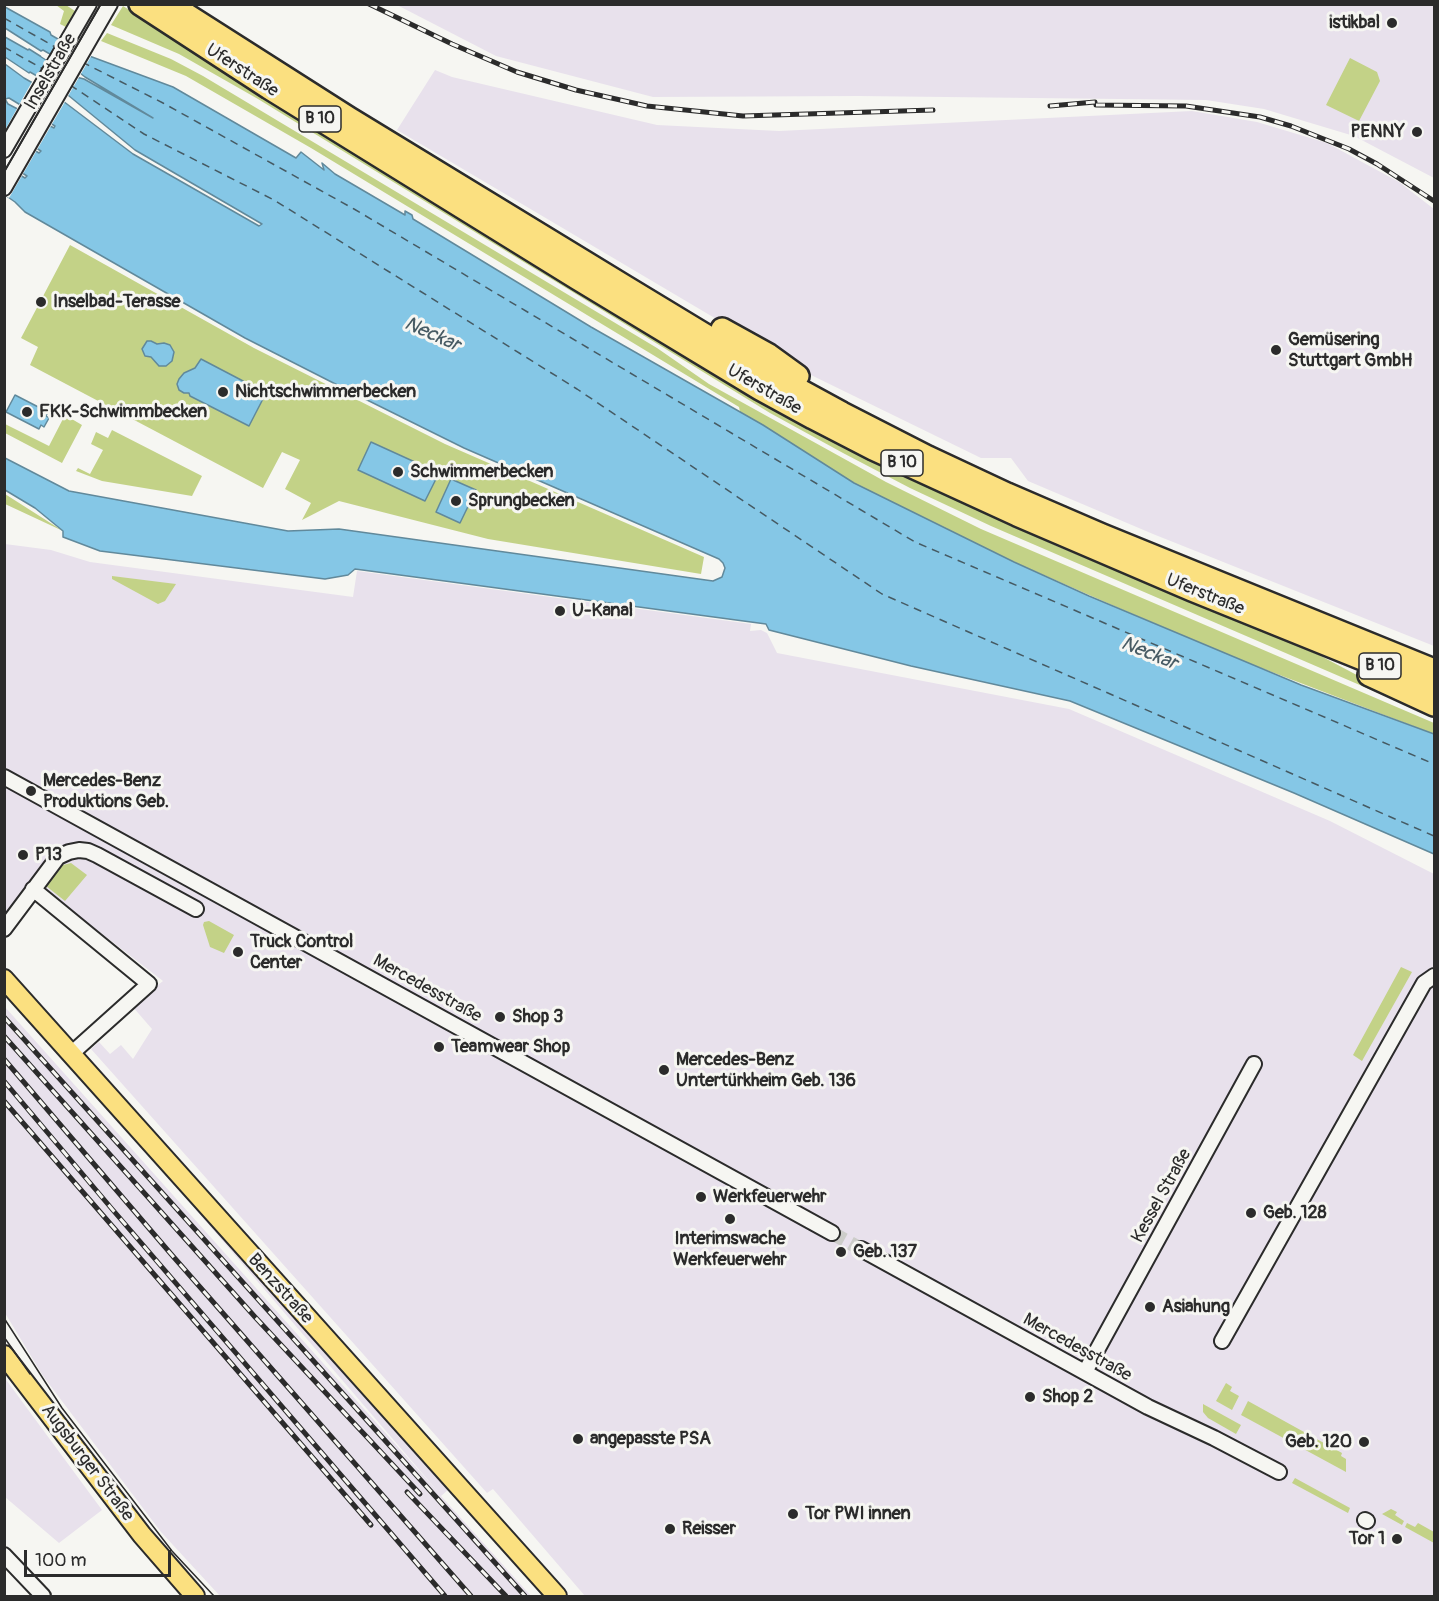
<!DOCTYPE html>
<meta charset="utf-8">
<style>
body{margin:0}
#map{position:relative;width:1439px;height:1601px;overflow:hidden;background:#f6f6f2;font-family:Pangolin,sans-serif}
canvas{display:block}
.frame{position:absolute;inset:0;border:6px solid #2b2b2b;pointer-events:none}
.scale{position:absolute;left:24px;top:1550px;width:147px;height:27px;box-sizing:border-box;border:3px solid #2b2b2b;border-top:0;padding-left:8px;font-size:18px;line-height:21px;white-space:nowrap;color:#2b2b2b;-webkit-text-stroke:4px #f6f6f2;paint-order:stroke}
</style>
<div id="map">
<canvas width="1439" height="1601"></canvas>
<div class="frame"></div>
<div class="scale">100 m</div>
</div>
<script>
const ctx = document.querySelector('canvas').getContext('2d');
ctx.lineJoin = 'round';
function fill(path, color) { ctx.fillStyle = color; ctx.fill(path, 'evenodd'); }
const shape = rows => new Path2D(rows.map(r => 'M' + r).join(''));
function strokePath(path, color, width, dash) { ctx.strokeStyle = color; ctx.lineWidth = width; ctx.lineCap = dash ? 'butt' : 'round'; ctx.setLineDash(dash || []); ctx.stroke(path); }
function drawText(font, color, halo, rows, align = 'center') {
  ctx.font = font + ' Pangolin,sans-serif'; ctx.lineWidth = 6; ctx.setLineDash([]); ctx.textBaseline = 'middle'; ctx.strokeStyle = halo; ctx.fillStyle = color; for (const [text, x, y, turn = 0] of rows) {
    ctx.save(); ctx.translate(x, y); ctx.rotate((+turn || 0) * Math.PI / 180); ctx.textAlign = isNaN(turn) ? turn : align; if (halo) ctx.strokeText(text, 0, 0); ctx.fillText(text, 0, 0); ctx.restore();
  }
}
const built = shape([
 [397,5,1434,5,1434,178,1354,136,1264,109,1206,100,859,96,653,97,496,56],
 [435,70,452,77,657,125,779,131,1192,111,1257,122,1327,143,1399,182,1434,209,1434,646,1153,534,1028,481,1011,458,981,458,811,375,397,130],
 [5,544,51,550,90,562,353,597,357,571,751,624,750,631,761,630,767,633,777,653,1069,709,1330,821,1434,874,1434,1596,585,1596,493,1489,487,1493,91,1049,99,1042,110,1054,121,1045,133,1059,152,1029,132,1006,163,981,31,879,5,914],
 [5,1007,440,1494,173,1183,182,1183,445,1478,449,1489,441,1496,531,1596,220,1596,161,1532,43,1376,5,1313],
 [4,1377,102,1510,59,1543,5,1497]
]);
const green = shape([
 [56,5,66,5,75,11,66,27,60,24,64,11],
 [123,6,401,182,735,388,936,491,1059,547,1319,655,1387,691,1434,710,1434,717,991,526,910,488,843,453,770,413,258,99,179,54,111,25],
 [107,33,171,59,203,76,657,348,709,384,886,482,981,529,1434,723,1434,734,1243,661,1121,609,1014,562,854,483,740,412,739,407,311,148,186,76,101,41],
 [1350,58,1377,72,1380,81,1359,121,1326,105],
 [70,245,254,348,445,444,704,557,701,574,488,539,339,501,302,520,311,503,285,489,300,460,282,452,263,488,30,365,38,347,21,338],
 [65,415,82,425,62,463,5,433,5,424,49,446],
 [112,430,202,476,192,496,102,481,76,471,78,468,90,474,103,450,91,444,96,432,108,438],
 [5,494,63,531,5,504],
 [112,576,176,584,165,601,158,604,112,579],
 [71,863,87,875,65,901,46,886,63,865],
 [209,921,234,935,224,953,210,947,203,925,204,922],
 [1401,967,1412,972,1362,1061,1353,1055],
 [1226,1383,1232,1387,1230,1391,1239,1396,1232,1410,1216,1401],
 [1248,1401,1342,1453,1341,1456,1346,1459,1346,1472,1241,1415],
 [1203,1404,1241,1425,1236,1434,1208,1418,1203,1412],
 [1295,1478,1350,1508,1348,1513,1292,1483],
 [1391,1509,1397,1512,1395,1515,1404,1521,1402,1525,1382,1514],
 [1407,1523,1415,1527,1418,1523,1434,1532,1434,1543,1405,1527]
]);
const water = shape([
 [5,7,50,32,51,35,84,54,173,87,296,158,301,152,324,170,322,163,335,174,405,215,405,211,412,215,413,219,591,327,763,425,854,483,1014,562,1089,596,1301,685,1434,734,1434,854,1294,793,1070,701,911,666,769,630,766,624,355,569,348,575,325,579,100,551,63,537,63,531,35,508,5,490,5,458,69,491,288,531,339,529,713,581,722,577,725,568,723,563,719,559,464,448,359,396,245,338,25,212,15,202,5,195,5,166,25,178,27,176,5,162,5,133,39,153,41,151,5,129,5,64,24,78,59,98,133,154,259,226,262,224,135,150,63,91,30,72,29,73,5,57,5,37,28,50,29,49,72,76,84,79,153,118,85,77,75,69,43,50,41,51,5,28,5,7],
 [9,98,55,126,54,128,8,104,5,99,9,98],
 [147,341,151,341,157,344,164,343,170,345,174,352,172,361,166,366,159,366,151,357,145,356,142,349,147,341],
 [201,359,266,393,249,426,190,396,189,393,184,393,179,390,177,384,179,379,184,373,195,368,201,359],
 [15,395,48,412,46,416,49,418,44,427,41,425,39,429,6,412,15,395],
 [371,442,439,473,425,501,358,470,371,442],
 [451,479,476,490,460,523,436,512,451,479]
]);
const pier = shape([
 [61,36,93,53,67,98,36,79,47,60,41,56,43,52,50,55],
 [33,80,66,100,9,198,4,195,5,130]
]);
const ferry = shape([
 [4,18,57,48],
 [4,47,43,69],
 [82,62,163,103,354,209,915,542,1434,764],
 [70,85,144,134,274,200,577,389,882,594,1434,836]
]);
const minorTunnel = shape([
 [832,1233,861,1249]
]);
const minor = shape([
 [4,150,89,4],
 [4,188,110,4],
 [4,777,832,1233],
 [33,889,149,984,71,1054],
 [4,929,58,857,69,852,79,850,88,851,97,855,196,909],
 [861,1249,1148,1407,1214,1438,1279,1472],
 [1222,1341,1424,983,1434,976],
 [1085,1372,1254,1064],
 [1365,1520,1367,1521],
 [4,1555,43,1596]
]);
const major = shape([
 [4,979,557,1596],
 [4,1355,142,1535,195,1596]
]);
const highway = shape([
 [140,4,269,88,578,279,760,389,813,418,873,449,1017,515,1192,590,1434,688],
 [170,4,349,118,626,287,763,370,842,413,928,457,1007,494,1102,535,1434,670],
 [722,329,769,355,798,376],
 [1369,675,1434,705]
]);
const tram = shape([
 [4,172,101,4],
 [4,1318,62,1408,172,1551,214,1596],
 [4,1337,30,1374]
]);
const rail = shape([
 [369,4,452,44,517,72,576,90,647,106,743,116,933,110],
 [1096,105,1186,106,1260,117,1291,126,1349,149,1377,164,1434,201],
 [1050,106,1095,102],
 [4,1017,525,1596],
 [4,1036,255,1317,420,1494],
 [4,1059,171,1254,471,1596],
 [4,1081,112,1209,445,1596],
 [4,1101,371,1525],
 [407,1492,506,1596]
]);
const markers = [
 [1392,23,6,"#2b2b2b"],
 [1417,132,6,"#2b2b2b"],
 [41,302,6,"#2b2b2b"],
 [1276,350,6,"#2b2b2b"],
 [223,392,6,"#2b2b2b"],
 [27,412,6,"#2b2b2b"],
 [398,472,6,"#2b2b2b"],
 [456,501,6,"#2b2b2b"],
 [560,611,6,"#2b2b2b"],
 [31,791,6,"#2b2b2b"],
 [23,855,6,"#2b2b2b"],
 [238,952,6,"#2b2b2b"],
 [500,1017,6,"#2b2b2b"],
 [439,1047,6,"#2b2b2b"],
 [664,1070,6,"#2b2b2b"],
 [701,1197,6,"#2b2b2b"],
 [1251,1213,6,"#2b2b2b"],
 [730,1219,6,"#2b2b2b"],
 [841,1252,6,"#2b2b2b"],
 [1150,1307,6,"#2b2b2b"],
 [1030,1397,6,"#2b2b2b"],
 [578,1439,6,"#2b2b2b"],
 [1364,1442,6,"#2b2b2b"],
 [793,1514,6,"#2b2b2b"],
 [670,1529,6,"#2b2b2b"],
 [1397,1539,6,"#2b2b2b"]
];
const shields = [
 [320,119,42],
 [902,463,42],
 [1380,666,42]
];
const shieldNames = [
 ["B 10",320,119],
 ["B 10",902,463],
 ["B 10",1380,666]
];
const poiNames = [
 ["istikbal",1380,23,"right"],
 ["PENNY",1405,132,"right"],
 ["Inselbad-Terasse",53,302],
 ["Gemüsering",1288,340],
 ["Stuttgart GmbH",1288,361],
 ["Nichtschwimmerbecken",235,392],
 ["FKK-Schwimmbecken",39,412],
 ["Schwimmerbecken",410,472],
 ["Sprungbecken",468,501],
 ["U-Kanal",572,611],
 ["Mercedes-Benz",43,781],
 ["Produktions Geb.",43,802],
 ["P13",35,855],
 ["Truck Control",250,942],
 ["Center",250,963],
 ["Shop 3",512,1017],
 ["Teamwear Shop",451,1047],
 ["Mercedes-Benz",676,1060],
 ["Untertürkheim Geb. 136",676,1081],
 ["Werkfeuerwehr",713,1197],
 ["Geb. 128",1263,1213],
 ["Interimswache",730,1239,"center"],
 ["Werkfeuerwehr",730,1260,"center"],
 ["Geb. 137",853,1252],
 ["Asiahung",1162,1307],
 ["Shop 2",1042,1397],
 ["angepasste PSA",590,1439],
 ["Geb. 120",1352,1442,"right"],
 ["Tor PWI innen",805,1514],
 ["Reisser",682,1529],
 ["Tor 1",1385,1539,"right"]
];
const streetNames = [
 ["Uferstraße",242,71,33],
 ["Inselstraße",51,72,-60],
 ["Uferstraße",764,390,30],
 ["Uferstraße",1205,595,22],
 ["Mercedesstraße",427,989,29],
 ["Kessel Straße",1162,1196,-61],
 ["Benzstraße",280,1289,48],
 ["Mercedesstraße",1077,1348,29],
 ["Augsburger Straße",87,1463,53]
];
const waterNames = [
 ["Neckar",432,335,24],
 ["Neckar",1149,654,22]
];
fill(built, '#e8e1ec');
fill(green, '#c3d287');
fill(water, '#85c7e6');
strokePath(water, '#61899b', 1.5);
fill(pier, '#f6f6f2');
strokePath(ferry, '#465a63', 1.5, [8, 6]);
strokePath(minorTunnel, '#cdcdca', 14, [14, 7]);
strokePath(minor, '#2b2b2b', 18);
strokePath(major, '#2b2b2b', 22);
strokePath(highway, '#2b2b2b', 26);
strokePath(minor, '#f6f6f2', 14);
strokePath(major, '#fbe080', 18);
strokePath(highway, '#fbe080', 21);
strokePath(tram, '#2b2b2b', 1.5);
strokePath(rail, '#2b2b2b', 5);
strokePath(rail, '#f6f6f2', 3, [9]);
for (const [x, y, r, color] of markers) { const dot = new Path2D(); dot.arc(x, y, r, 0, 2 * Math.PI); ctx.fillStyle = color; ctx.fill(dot); strokePath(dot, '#f6f6f2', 2); }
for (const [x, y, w] of shields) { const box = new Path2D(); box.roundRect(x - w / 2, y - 13, w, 26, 4.5); ctx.fillStyle = '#f6f6f2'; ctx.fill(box); strokePath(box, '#2b2b2b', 1.5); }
drawText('bold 16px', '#2b2b2b', null, shieldNames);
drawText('bold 18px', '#2b2b2b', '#f6f6f2', poiNames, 'left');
drawText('18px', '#2b2b2b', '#f6f6f2', streetNames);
drawText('italic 20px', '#465a63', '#f6f6f2', waterNames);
</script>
